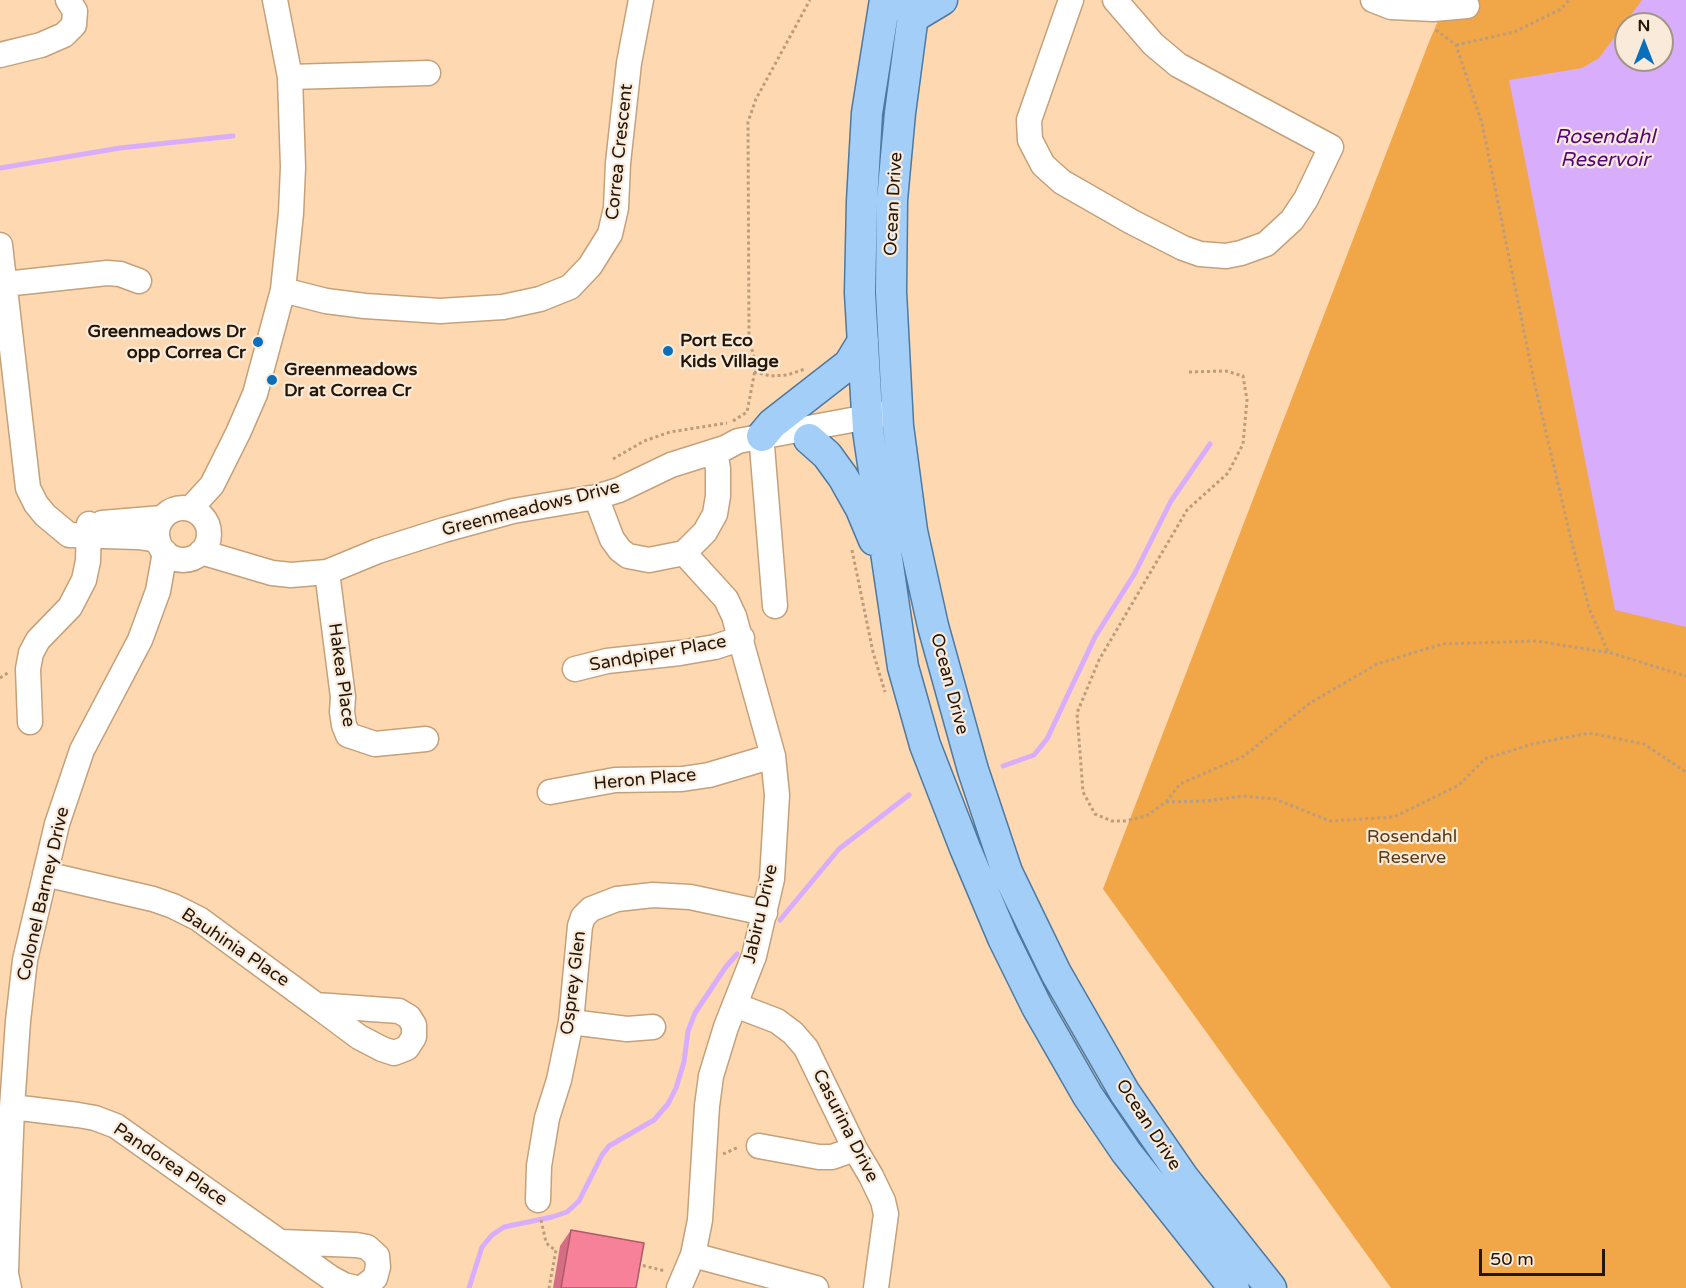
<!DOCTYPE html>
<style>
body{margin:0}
#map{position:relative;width:1686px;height:1288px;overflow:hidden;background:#fed8b0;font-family:"Varela Round",sans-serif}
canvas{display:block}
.north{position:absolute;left:1614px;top:12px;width:60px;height:60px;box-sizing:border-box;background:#f9eada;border:2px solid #a39586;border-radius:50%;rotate:0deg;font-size:16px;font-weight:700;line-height:24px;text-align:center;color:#231607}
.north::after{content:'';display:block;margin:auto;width:21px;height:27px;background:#076fbb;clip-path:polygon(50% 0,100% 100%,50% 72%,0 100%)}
.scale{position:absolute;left:1479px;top:1249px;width:126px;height:27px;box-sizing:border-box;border:3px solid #231607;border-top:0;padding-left:8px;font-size:18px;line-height:21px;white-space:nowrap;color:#231607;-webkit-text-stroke:4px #f9eada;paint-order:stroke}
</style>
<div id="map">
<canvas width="1686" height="1288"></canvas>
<div class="north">N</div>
<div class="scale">50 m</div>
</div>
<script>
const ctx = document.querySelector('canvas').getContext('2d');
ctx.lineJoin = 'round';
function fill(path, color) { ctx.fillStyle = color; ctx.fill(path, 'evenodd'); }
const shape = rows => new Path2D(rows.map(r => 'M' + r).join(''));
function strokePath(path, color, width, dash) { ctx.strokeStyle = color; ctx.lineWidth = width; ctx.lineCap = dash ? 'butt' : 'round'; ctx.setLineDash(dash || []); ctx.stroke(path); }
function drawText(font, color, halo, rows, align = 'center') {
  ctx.font = font + ' "Varela Round",sans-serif'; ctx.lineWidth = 4.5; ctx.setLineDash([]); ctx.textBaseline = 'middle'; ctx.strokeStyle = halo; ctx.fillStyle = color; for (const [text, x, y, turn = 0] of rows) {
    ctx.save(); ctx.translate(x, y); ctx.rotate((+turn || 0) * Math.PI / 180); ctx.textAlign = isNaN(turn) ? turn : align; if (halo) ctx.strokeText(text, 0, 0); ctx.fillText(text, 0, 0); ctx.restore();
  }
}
const green = shape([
 [1447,0,1686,0,1686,1288,1391,1288,1103,889,1429,42],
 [1626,24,1662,24,1662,60,1626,60]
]);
const water = shape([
 [1642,0,1686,0,1686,627,1615,610,1509,80,1582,68,1599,58],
 [1626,24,1662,24,1662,60,1626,60]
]);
const stream = shape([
 [0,168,120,148,233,136],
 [1003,766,1034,755,1047,739,1095,637,1135,573,1171,501,1210,444],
 [780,920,839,849,909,795],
 [469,1288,482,1247,492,1235,504,1227,552,1217,567,1212,579,1201,602,1155,609,1146,654,1120,668,1104,676,1088,684,1062,688,1031,695,1013,725,968,737,954]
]);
const path = shape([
 [1436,30,1456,45,1482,123,1534,381,1570,535,1589,608,1608,652],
 [1456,45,1514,32,1561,9,1569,0],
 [754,372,771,376,787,375,805,369],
 [1189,372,1226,371,1243,376,1247,400,1243,444,1228,473,1187,510,1099,660,1077,713,1083,792,1095,814,1112,821,1125,821,1146,816,1166,802,1180,784,1244,756,1310,703,1377,664,1442,644,1537,641,1611,653,1686,676],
 [733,421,747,412,756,365,749,338,748,122,756,99,810,0],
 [613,459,644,441,670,432,727,423],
 [852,550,873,652,885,692],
 [0,678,9,672],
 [1166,802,1206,801,1243,796,1275,799,1330,821,1394,817,1459,785,1485,759,1532,744,1589,733,1644,744,1686,772],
 [723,1154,739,1147],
 [541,1220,546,1242,549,1246,556,1250,549,1288],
 [637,1264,665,1271]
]);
const minor = shape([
 [1071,0,1029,120,1030,140,1043,165,1062,182,1132,222,1183,248,1200,254,1226,256,1241,253,1266,244,1292,220,1306,199,1331,147,1178,65,1153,44,1115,0],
 [1373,0,1391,7,1433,9,1467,6],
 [0,55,41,45,64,35,74,25,75,11,68,0],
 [290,77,428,73],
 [0,245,28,488,36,504,45,515,69,535,138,537,158,540],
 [5,284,107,273,120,274,139,281],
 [283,290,326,301,365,306,440,311,503,307,540,299,570,287,590,266,610,234,616,208,618,163,629,63,641,0],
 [762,446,775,606],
 [596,497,612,539,620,550,628,556,649,560,684,553,705,532,715,514,718,496,718,469,715,451],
 '157 534a26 26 0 1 1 52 0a26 26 0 1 1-52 0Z',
 [190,509,212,485,238,433,255,394,283,290,291,213,293,167,290,77,275,0],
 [102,523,162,518],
 [201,552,272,573,291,575,327,572,378,551,444,530,513,511,596,497,619,490,671,465,725,448,738,441,884,414],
 [327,572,343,697,342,712,344,725,348,735,375,744,426,739],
 [575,669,607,661,680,653,715,647,742,638],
 [30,722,28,669,31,653,38,640,70,607,84,580,88,561,89,524],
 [550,792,615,780,682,779,709,775,773,756],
 [45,874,153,899,173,906,199,919,316,1005,399,1011,409,1017,414,1025,414,1037,407,1048,394,1053,382,1049,359,1037,316,1005],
 [735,1005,777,1021,793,1033,806,1048,855,1149,871,1176,883,1201,886,1214,876,1288],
 [571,1022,627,1029,653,1027],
 [12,1107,78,1115,95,1118,116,1126,331,1278,344,1285,356,1288],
 [759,1146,819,1157,832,1157,855,1149],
 [538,1200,539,1166,547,1118,559,1080,571,1022,580,926,583,917,591,909,617,899,653,895,690,897,765,913],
 [282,1242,356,1245,367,1247,377,1256,378,1267,375,1278,362,1288],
 [693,1255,816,1288],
 [9,1288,6,1274,7,1238,12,1107,18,1021,25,960,57,824,82,750,140,640,158,591,165,552],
 [679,1288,693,1255,700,1220,707,1106,711,1076,726,1027,754,956,772,879,777,795,773,756,734,616,726,599,684,553]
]);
const major = shape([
 [885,0,867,113,862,201,860,293,868,430,903,667,925,745,965,848,1003,938,1037,1007,1088,1096,1126,1152,1234,1288],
 [915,0,900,113,892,200,891,292,898,426,912,531,933,626,973,770,1007,872,1056,973,1125,1093,1183,1177,1271,1288],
 [912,18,942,0],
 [762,436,772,424,849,364,863,341],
 [809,439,827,455,843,477,861,509,874,540]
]);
const wall = shape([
 [571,1230,636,1288,553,1288,560,1246]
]);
const building = shape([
 [571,1230,644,1243,636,1288,561,1288,571,1230]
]);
const markers = [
 [258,342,6,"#076fbb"],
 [668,351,6,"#076fbb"],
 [272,380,6,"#076fbb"]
];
const streetNames = [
 ["Correa Crescent",620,152,-84],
 ["Ocean Drive",894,204,-87],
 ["Greenmeadows Drive",531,509,-14],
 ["Sandpiper Place",658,654,-10],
 ["Hakea Place",341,675,82],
 ["Ocean Drive",949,684,75],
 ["Heron Place",645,780,-5],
 ["Colonel Barney Drive",44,894,-77],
 ["Jabiru Drive",761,914,-77],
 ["Bauhinia Place",235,948,34],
 ["Osprey Glen",574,983,-83],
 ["Ocean Drive",1148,1125,57],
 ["Casurina Drive",845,1126,63],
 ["Pandorea Place",170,1165,34]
];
const poiNames = [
 ["Greenmeadows Dr",246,332,"right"],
 ["opp Correa Cr",246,353,"right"],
 ["Port Eco",680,341],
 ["Kids Village",680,362],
 ["Greenmeadows",284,370],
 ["Dr at Correa Cr",284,391]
];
const parkNames = [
 ["Rosendahl",1412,837],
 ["Reserve",1412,858]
];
const waterNames = [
 ["Rosendahl",1605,138],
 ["Reservoir",1605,161]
];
fill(green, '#f1a648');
fill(water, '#d8adfb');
strokePath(stream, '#d8adfb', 5);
strokePath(minor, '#c4a17a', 27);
strokePath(major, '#4e79a1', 33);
strokePath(path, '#bb9d7c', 3, [3, 3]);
strokePath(minor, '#fff', 24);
strokePath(major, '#a3cef8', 30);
fill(wall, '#d46f83');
fill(building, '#f78198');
strokePath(building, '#ad5a6a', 1.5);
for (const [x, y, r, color] of markers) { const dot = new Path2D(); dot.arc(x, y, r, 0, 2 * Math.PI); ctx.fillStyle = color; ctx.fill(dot); strokePath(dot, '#f9eada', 2); }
drawText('18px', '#231607', '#f9eada', streetNames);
drawText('bold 18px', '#231607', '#f9eada', poiNames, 'left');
drawText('18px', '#593911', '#f9eada', parkNames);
drawText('italic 20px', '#55037d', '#f9eada', waterNames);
</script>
